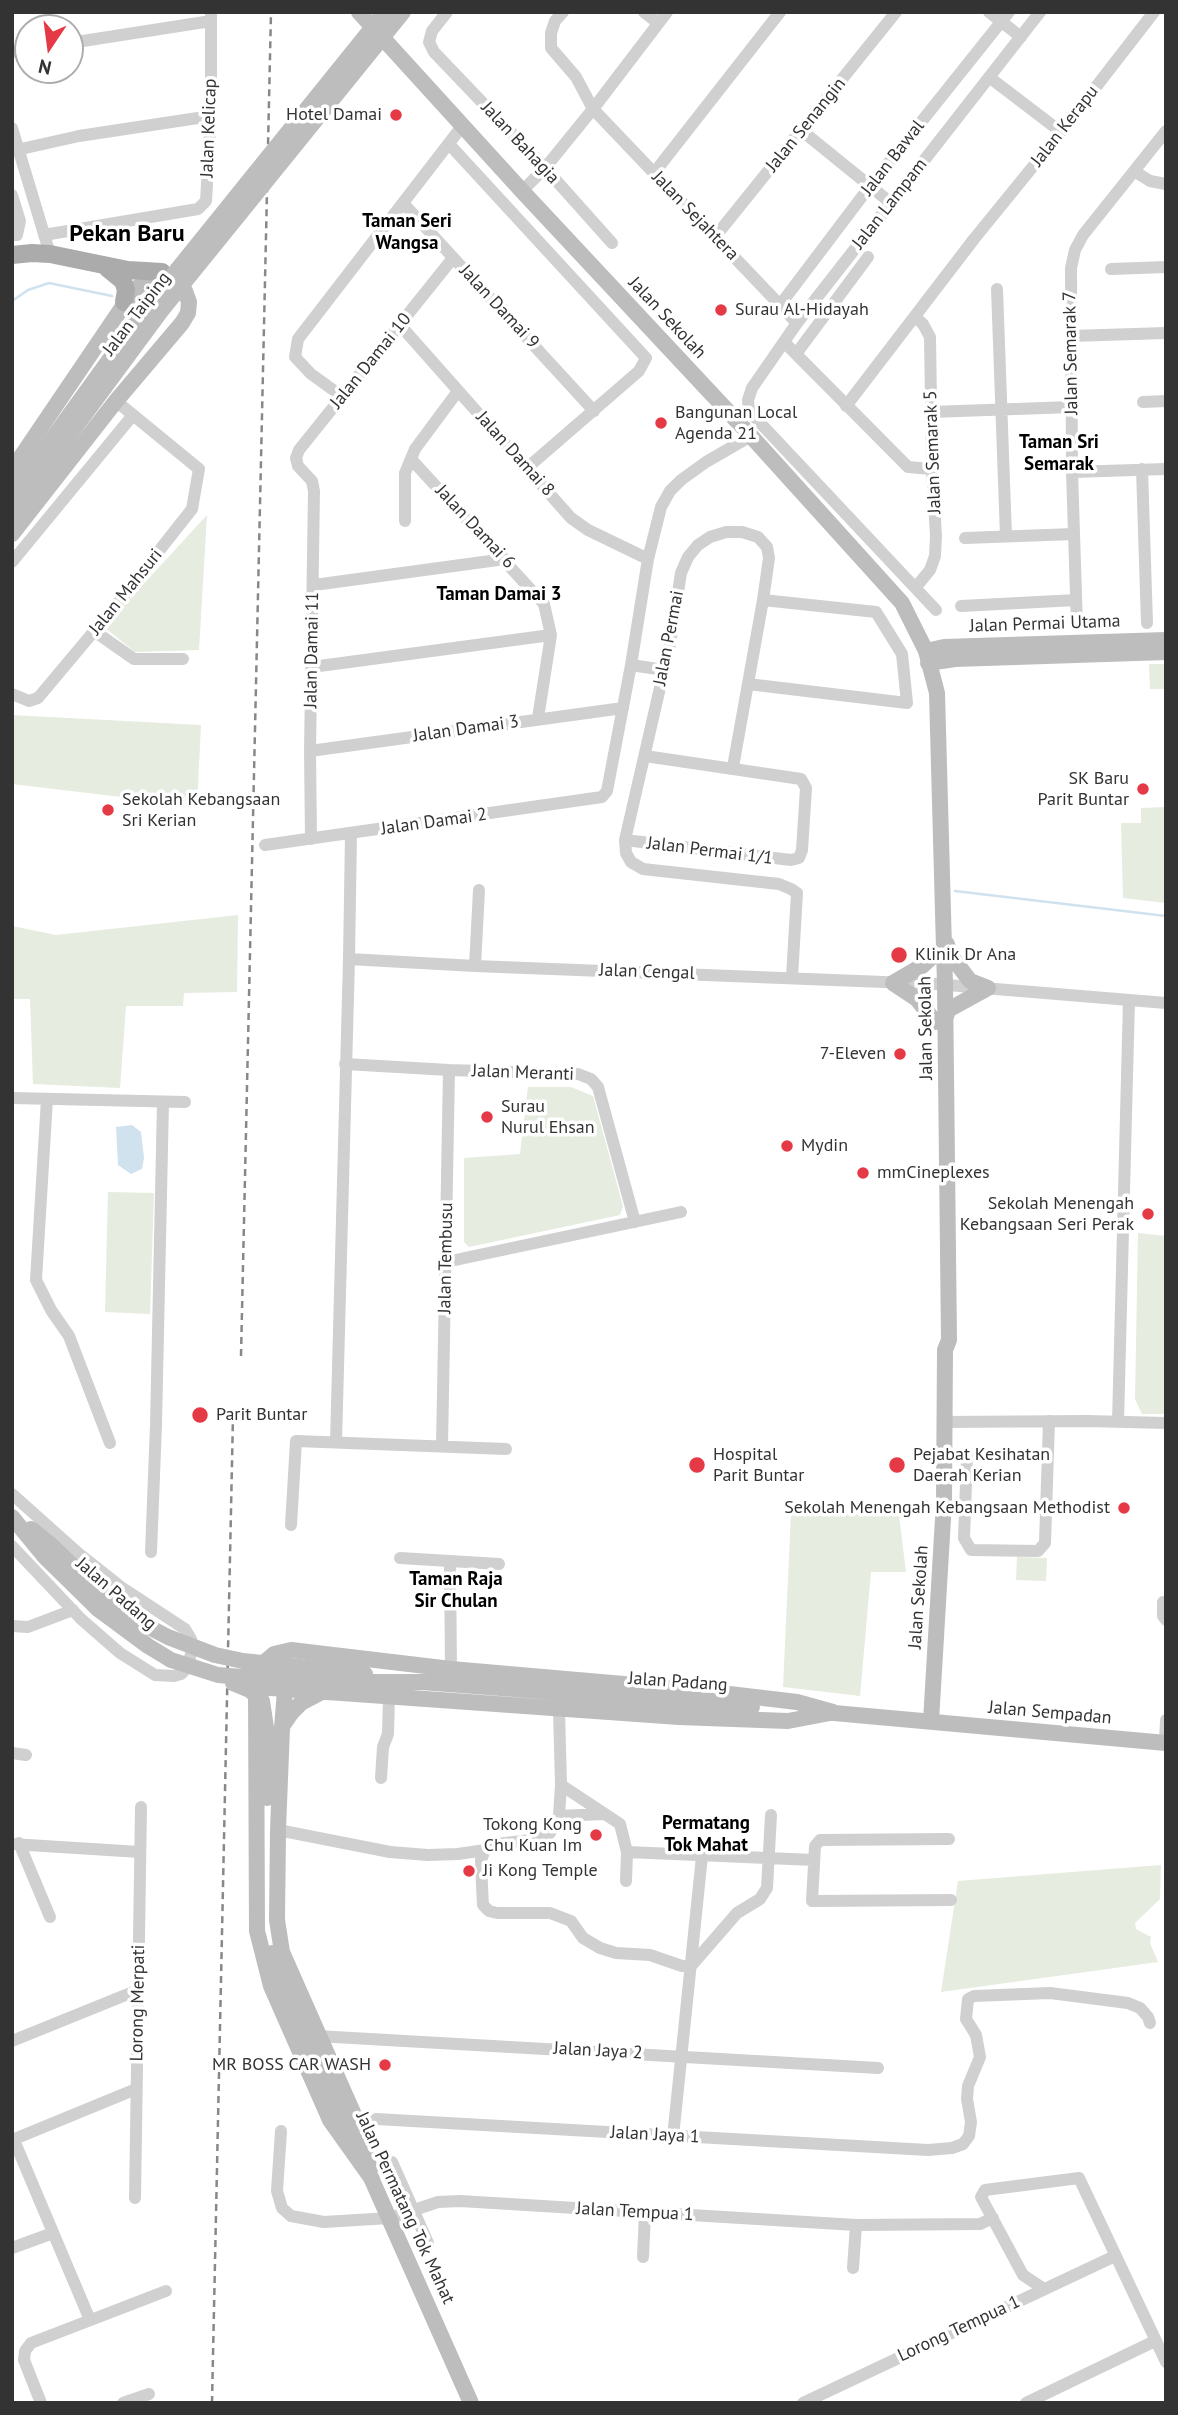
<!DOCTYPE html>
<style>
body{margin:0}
#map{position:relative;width:1178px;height:2415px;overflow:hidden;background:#fff;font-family:"PT Sans",sans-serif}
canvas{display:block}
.frame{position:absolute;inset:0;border:14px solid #333;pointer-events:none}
.north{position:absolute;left:14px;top:14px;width:70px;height:70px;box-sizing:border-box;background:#fff;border:2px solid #adadad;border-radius:50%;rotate:193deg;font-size:19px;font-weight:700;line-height:28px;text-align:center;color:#333}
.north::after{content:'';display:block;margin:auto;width:24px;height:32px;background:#e63946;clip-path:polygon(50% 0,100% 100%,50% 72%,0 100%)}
</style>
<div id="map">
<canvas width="1178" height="2415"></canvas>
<div class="frame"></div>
<div class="north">N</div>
</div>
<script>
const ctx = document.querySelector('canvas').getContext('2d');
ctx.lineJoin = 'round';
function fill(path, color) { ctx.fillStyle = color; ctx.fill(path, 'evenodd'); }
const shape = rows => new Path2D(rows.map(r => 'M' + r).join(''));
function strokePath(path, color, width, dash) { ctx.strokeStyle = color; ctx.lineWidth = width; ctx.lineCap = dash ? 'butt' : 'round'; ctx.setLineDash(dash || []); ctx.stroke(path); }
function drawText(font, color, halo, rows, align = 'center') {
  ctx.font = font + ' "PT Sans",sans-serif'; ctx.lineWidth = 7; ctx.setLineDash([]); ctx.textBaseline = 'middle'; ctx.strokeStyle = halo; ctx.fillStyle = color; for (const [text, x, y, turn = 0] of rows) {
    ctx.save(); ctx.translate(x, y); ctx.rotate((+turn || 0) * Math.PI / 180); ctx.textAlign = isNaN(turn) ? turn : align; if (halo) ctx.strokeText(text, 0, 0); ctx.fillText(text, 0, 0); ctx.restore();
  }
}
const green = shape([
 [207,515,199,650,135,652,104,627],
 [1149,664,1166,664,1166,689,1150,689],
 [12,715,201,725,197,806,12,784],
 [1166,807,1166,903,1123,898,1121,823,1141,823,1141,808],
 [238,915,237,992,184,993,183,1006,126,1006,120,1088,33,1084,30,999,12,999,12,926,56,935],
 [528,1087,571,1087,593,1096,623,1206,620,1215,469,1247,464,1242,464,1158,520,1154],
 [108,1192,154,1193,150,1314,105,1312],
 [1138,1233,1166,1236,1166,1414,1142,1414,1135,1399],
 [791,1513,899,1515,906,1572,871,1572,860,1696,783,1687],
 [1017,1557,1047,1558,1046,1581,1016,1580],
 [1161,1865,1160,1899,1135,1923,1136,1929,1151,1937,1150,1943,1158,1962,941,1992,958,1881]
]);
const water = shape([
 [132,1125,141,1132,144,1158,142,1169,131,1174,118,1165,116,1127]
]);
const stream = shape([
 [12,301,28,290,49,283,112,296],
 [955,891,1166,916]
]);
const street = shape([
 [447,12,432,31,429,42,434,52,545,168,612,243],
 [563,12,555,21,551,33,551,48,576,77,593,109,797,323],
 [644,12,658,23],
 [989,12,1021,37],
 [70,43,211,21],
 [12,52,28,50],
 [989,77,1061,132],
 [12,128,50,254],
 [801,130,891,203],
 [449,144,646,358,639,371,527,468],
 [12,151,79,136,211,116],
 [1134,171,1150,181,1166,184],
 [654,173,780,12],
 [522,191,545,168,593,109,667,12],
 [12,195,20,221,17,235,12,235],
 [404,204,594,411],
 [44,235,198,209,206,201,211,116,211,12],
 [715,237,896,12],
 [1111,269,1166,267],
 [997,289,1006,536],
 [780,305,870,186,1009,12],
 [915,317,923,324,930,337,932,469,936,536,935,556,930,570,916,587],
 [400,325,571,518,588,530,648,559],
 [1071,336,1166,333],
 [784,342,908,467,932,469],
 [796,354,868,257],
 [343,397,311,374,295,357,298,339,463,125],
 [1143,402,1166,401],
 [846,406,974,239,1061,132,1154,12],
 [931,412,1072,407],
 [411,459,544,604,551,635,538,718],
 [1142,469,1147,623],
 [1072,472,1166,469],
 [405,521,405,473,415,449,458,391],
 [965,538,1074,534],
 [12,562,133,415],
 [314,585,505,559],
 [961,606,1076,600],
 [936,610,749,411,748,400,752,388,797,323,1040,12],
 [1077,625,1072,472,1071,268,1075,250,1083,235,1166,131],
 [94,631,134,659,183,659],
 [631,665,664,670],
 [312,667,551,635],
 [748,684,907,703,902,654,876,612,763,600],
 [12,694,29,701,38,698,121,599,192,509,199,469,116,401],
 [310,751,623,708],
 [733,767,763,600,769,558,767,547,758,537,742,532,726,532,710,537,698,545,688,557,681,573,670,644,625,840,626,853,631,862,643,869,779,884,791,889,797,893,792,977],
 [311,839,310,751,314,491,312,481,298,466,296,458,299,450,453,258],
 [625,840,791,860,799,858,802,850,806,788,801,779,645,756],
 [265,845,602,797,607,791,631,665,648,559,661,507,670,491,681,480,706,462,751,436],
 [349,959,475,966,935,984,1166,1003],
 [475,966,479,890],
 [345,1064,449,1070,578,1074,591,1079,598,1087,635,1222],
 [12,1098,185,1102],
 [47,1099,36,1280,51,1310,69,1336,110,1443],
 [446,1262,681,1212],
 [944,1422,1087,1421,1166,1423],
 [1118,1422,1129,1000],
 [336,1442,349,959,351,834],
 [442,1446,449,1070],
 [967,1456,964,1538,971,1550,1038,1551,1045,1543,1049,1421],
 [12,1494,78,1553,121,1587,185,1629,191,1639,192,1650,187,1668,181,1674,174,1676,155,1675,120,1653,81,1619,12,1546],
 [291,1525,296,1441,506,1449],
 [151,1552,156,1425,163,1102],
 [400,1558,499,1564],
 [450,1561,451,1669],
 [1163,1602,1163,1616,1166,1620],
 [12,1626,28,1627,73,1610],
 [1165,1743,1166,1720],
 [12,1753,26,1755],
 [381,1778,383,1747,388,1734,389,1697],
 [561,1785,620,1824,627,1852,626,1881],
 [559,1816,603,1814],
 [278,1830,390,1852,428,1855,458,1854,485,1850,496,1844,540,1839,550,1833,559,1816,561,1785,559,1710],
 [949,1839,820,1840,815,1846,812,1901,951,1900],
 [19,1843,50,1917],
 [12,1844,140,1852],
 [485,1850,481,1860,482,1886,483,1905,489,1911,497,1913,550,1913,571,1921,583,1938,600,1948,616,1953,650,1955,682,1966,691,1966,737,1913,760,1899,767,1888,771,1815],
 [627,1852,814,1860],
 [317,2036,878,2068],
 [12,2041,138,1990],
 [359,2126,376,2119,928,2150,952,2148,963,2144,969,2136,971,2122,967,2099,968,2086,980,2057,976,2035,966,2019,968,1999,974,1996,1050,1993,1128,2003,1140,2008,1148,2017,1150,2023],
 [281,2131,277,2191,282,2208,291,2216,324,2222,390,2218,438,2202,460,2201,856,2225,980,2224,993,2218],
 [673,2137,702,1856],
 [12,2140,136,2089],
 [14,2140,90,2320],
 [392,2162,428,2243],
 [135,2198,141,1807],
 [12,2248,53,2233],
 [643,2257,645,2213],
 [853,2268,856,2225],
 [1044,2289,1023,2275,981,2197,985,2190,1079,2178,1166,2362],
 [41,2403,24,2360,25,2351,31,2343,166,2291],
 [123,2403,149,2394],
 [803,2403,1115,2256],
 [1026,2403,1155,2341]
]);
const secondary = shape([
 [359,12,522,191,751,436,902,603,926,651,937,693,945,985,949,1340,945,1350,944,1502,931,1721],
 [12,470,134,290,151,277,162,272,177,282,185,291,189,302,188,313,182,323,116,401,12,534],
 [12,493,42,453],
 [12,513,51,460],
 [926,651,944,647,1166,640],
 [928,663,955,659,1166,652],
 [947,944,949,953,970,981,988,988],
 [893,983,917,999,935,1022],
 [893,983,922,966,934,955],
 [945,1020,948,1010,988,988],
 [12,1517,44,1556,98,1609],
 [31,1529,51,1545,105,1597],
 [260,1671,267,1660,274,1654,291,1650,451,1669,704,1691,797,1702,833,1712],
 [286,1678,282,1728,278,1830,277,1920,282,1952,359,2126,370,2170],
 [422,1682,752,1707],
 [257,1687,679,1717,788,1721,830,1713],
 [256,1693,257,1931,271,1986,330,2120,372,2179],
 [823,1712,1166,1743],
 [283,1725,292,1712,301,1703,320,1693],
 [267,1798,268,1741],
 [272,1953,301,2030,354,2141],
 [368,2171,471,2403]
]);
const primary = shape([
 [12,255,32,253,50,254,128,270,162,272],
 [107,268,123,281,126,290,124,302]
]);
const rail = shape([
 [241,1356,271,12],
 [212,2403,233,1416]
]);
const secondaryBridge = shape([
 [42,453,152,301,385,12],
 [51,460,161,311,403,12],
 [105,1597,145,1625,168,1637,215,1655,243,1661,365,1674],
 [98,1609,148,1646,171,1660,218,1675,302,1682,422,1682],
 [233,1683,250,1690,262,1701,268,1741]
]);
const markers = [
 [396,115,7,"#e63946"],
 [721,310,7,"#e63946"],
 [661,423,7,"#e63946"],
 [1143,789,7,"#e63946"],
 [108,810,7,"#e63946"],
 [899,955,9,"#e63946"],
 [900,1054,7,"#e63946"],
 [487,1117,7,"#e63946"],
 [787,1146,7,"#e63946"],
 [863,1173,7,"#e63946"],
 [1148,1214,7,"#e63946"],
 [200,1415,9,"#e63946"],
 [697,1465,9,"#e63946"],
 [897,1465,9,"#e63946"],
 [1124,1508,7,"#e63946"],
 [596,1835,7,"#e63946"],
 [469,1871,7,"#e63946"],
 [385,2065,7,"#e63946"]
];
const poiNames = [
 ["Hotel Damai",382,115,"right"],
 ["Surau Al-Hidayah",735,310],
 ["Bangunan Local",675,413],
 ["Agenda 21",675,434],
 ["SK Baru",1129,779,"right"],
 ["Parit Buntar",1129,800,"right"],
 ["Sekolah Kebangsaan",122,800],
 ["Sri Kerian",122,821],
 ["Klinik Dr Ana",915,955],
 ["7-Eleven",886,1054,"right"],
 ["Surau",501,1107],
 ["Nurul Ehsan",501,1128],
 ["Mydin",801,1146],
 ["mmCineplexes",877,1173],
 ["Sekolah Menengah",1134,1204,"right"],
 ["Kebangsaan Seri Perak",1134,1225,"right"],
 ["Parit Buntar",216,1415],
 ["Hospital",713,1455],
 ["Parit Buntar",713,1476],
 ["Pejabat Kesihatan",913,1455],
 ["Daerah Kerian",913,1476],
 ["Sekolah Menengah Kebangsaan Methodist",1110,1508,"right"],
 ["Tokong Kong",582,1825,"right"],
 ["Chu Kuan Im",582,1846,"right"],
 ["Ji Kong Temple",483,1871],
 ["MR BOSS CAR WASH",371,2065,"right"]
];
const streetNames = [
 ["Jalan Senangin",806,125,-51],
 ["Jalan Kerapu",1065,126,-52],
 ["Jalan Kelicap",209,128,-88],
 ["Jalan Bahagia",520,143,47],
 ["Jalan Bawal",893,158,-52],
 ["Jalan Lampam",890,204,-52],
 ["Jalan Sejahtera",695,216,46],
 ["Jalan Damai 9",499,307,47],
 ["Jalan Taiping",137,314,-53],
 ["Jalan Sekolah",667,318,47],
 ["Jalan Semarak 7",1071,353,-91],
 ["Jalan Damai 10",371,361,-51],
 ["Jalan Semarak 5",933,452,-92],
 ["Jalan Damai 8",515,454,48],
 ["Jalan Damai 6",475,527,47],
 ["Jalan Mahsuri",126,592,-51],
 ["Jalan Permai Utama",1045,624,-2],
 ["Jalan Permai",669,638,-79],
 ["Jalan Damai 11",312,650,-89],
 ["Jalan Damai 3",466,729,-8],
 ["Jalan Damai 2",434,822,-8],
 ["Jalan Permai 1/1",710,851,7],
 ["Jalan Cengal",647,972,2],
 ["Jalan Sekolah",926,1028,-91],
 ["Jalan Meranti",523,1073,2],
 ["Jalan Tembusu",446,1258,-89],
 ["Jalan Padang",116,1594,41],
 ["Jalan Sekolah",919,1597,-86],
 ["Jalan Padang",678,1682,4],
 ["Jalan Sempadan",1050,1713,5],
 ["Lorong Merpati",138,2003,-89],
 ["Jalan Jaya 2",598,2051,3],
 ["Jalan Jaya 1",655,2135,3],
 ["Jalan Permatang Tok Mahat",405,2208,65],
 ["Jalan Tempua 1",635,2212,3],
 ["Lorong Tempua 1",959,2329,-25]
];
const neighbourhoodNames = [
 ["Taman Seri",407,222],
 ["Wangsa",407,244],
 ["Taman Sri",1059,443],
 ["Semarak",1059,465],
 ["Taman Damai 3",499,595],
 ["Taman Raja",456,1580],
 ["Sir Chulan",456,1602],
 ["Permatang",706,1824],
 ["Tok Mahat",706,1846]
];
const districtNames = [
 ["Pekan Baru",127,234]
];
fill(green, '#e6ecdf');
fill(water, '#cfe2ee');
strokePath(stream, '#cfe2ee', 2.5);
strokePath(street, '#d0d0d0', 12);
strokePath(secondary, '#bdbdbd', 16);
strokePath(primary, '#ababab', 18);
strokePath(rail, '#888', 2.5, [7, 5]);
strokePath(secondaryBridge, '#bdbdbd', 16);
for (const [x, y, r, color] of markers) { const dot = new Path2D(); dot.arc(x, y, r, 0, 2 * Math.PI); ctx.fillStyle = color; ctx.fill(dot); strokePath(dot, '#fff', 2.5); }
drawText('18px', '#333', '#fff', poiNames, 'left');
drawText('18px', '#333', '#fff', streetNames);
drawText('bold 19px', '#000', '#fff', neighbourhoodNames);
drawText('bold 24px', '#000', '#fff', districtNames);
</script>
